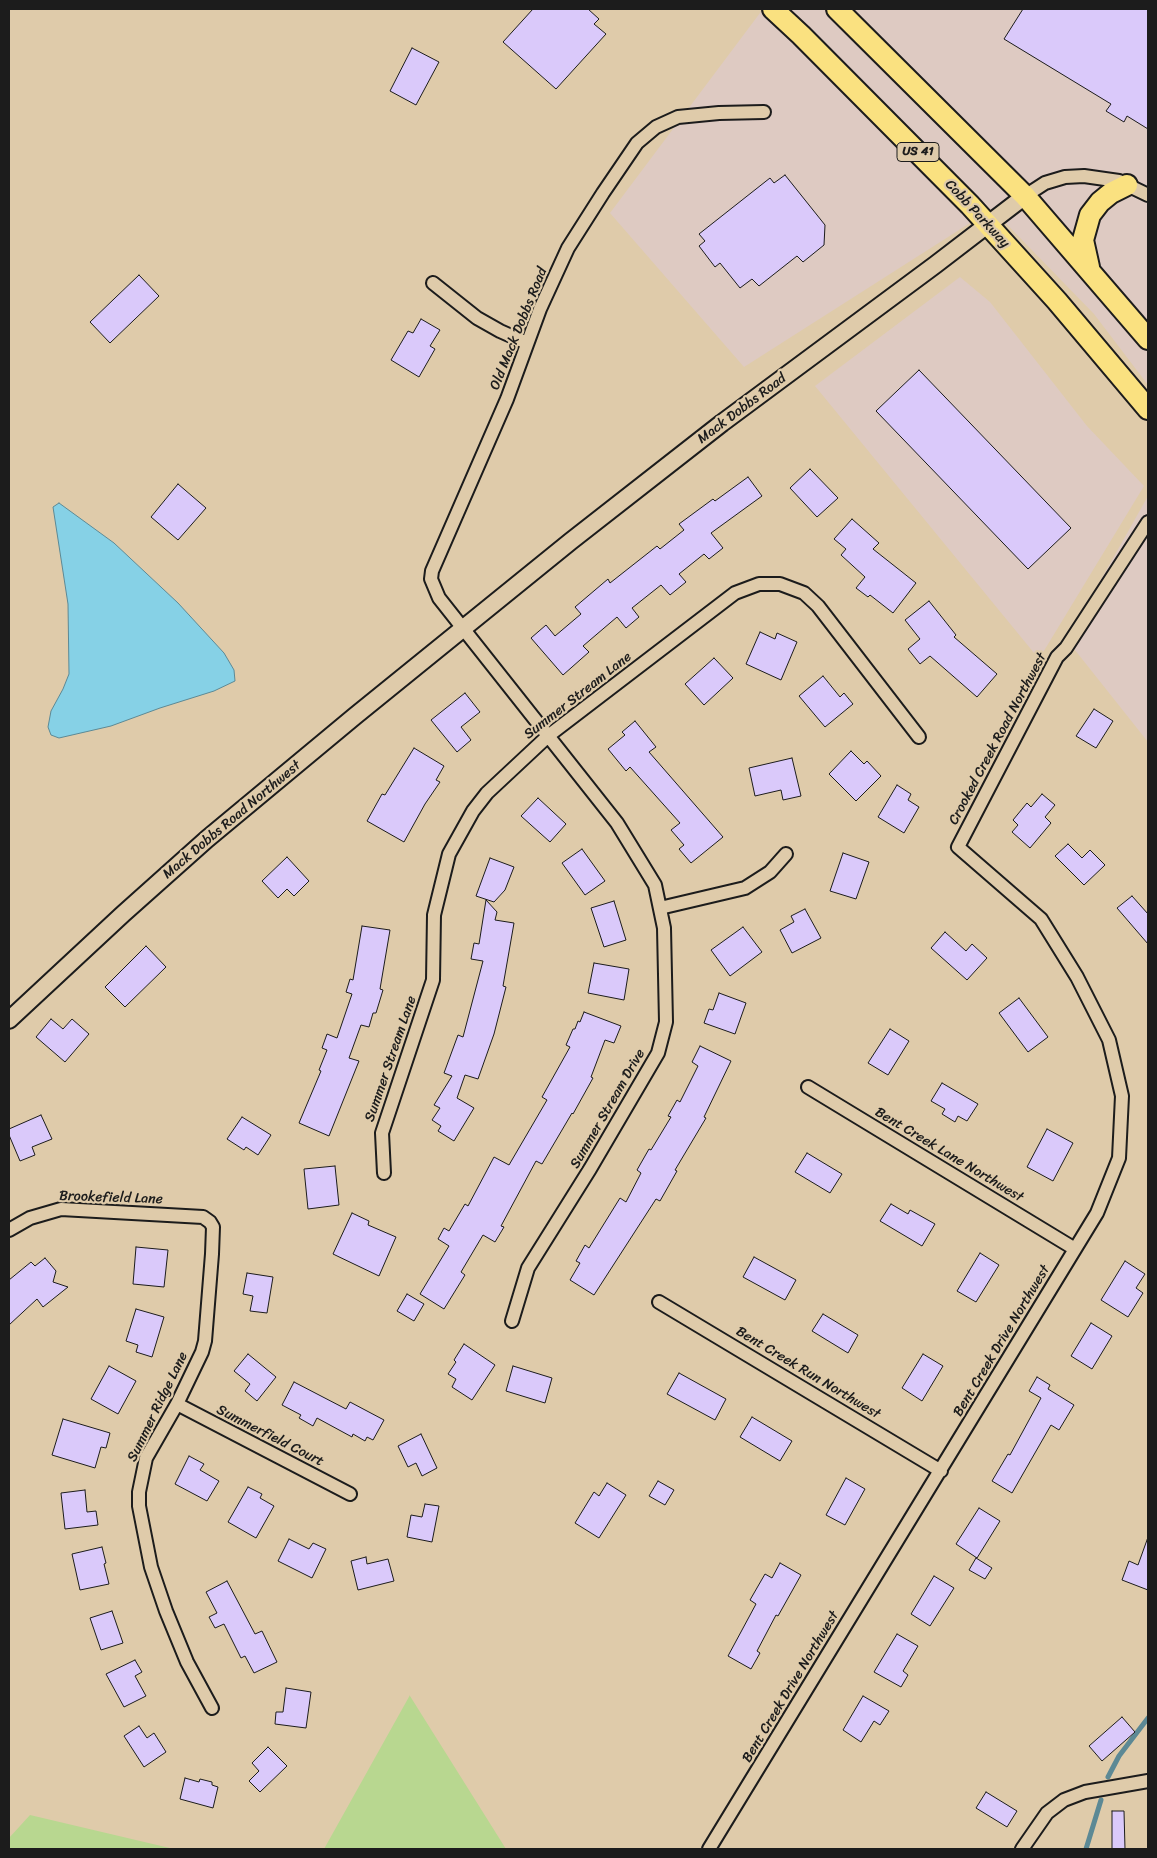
<!DOCTYPE html>
<style>
body{margin:0}
#map{position:relative;width:1157px;height:1858px;overflow:hidden;background:#dfcbaa;font-family:Sriracha,sans-serif}
canvas{display:block}
.frame{position:absolute;inset:0;border:10px solid #1c1c1c;pointer-events:none}
</style>
<div id="map">
<canvas width="1157" height="1858"></canvas>
<div class="frame"></div>
</div>
<script>
const ctx = document.querySelector('canvas').getContext('2d');
ctx.lineJoin = 'round';
function fill(path, color) { ctx.fillStyle = color; ctx.fill(path, 'evenodd'); }
const shape = rows => new Path2D(rows.map(r => 'M' + r).join(''));
function strokePath(path, color, width, dash) { ctx.strokeStyle = color; ctx.lineWidth = width; ctx.lineCap = dash ? 'butt' : 'round'; ctx.setLineDash(dash || []); ctx.stroke(path); }
function drawText(font, color, halo, rows, align = 'center') {
  ctx.font = font + ' Sriracha,sans-serif'; ctx.lineWidth = 4.5; ctx.setLineDash([]); ctx.textBaseline = 'middle'; ctx.strokeStyle = halo; ctx.fillStyle = color; for (const [text, x, y, turn = 0] of rows) {
    ctx.save(); ctx.translate(x, y); ctx.rotate((+turn || 0) * Math.PI / 180); ctx.textAlign = isNaN(turn) ? turn : align; if (halo) ctx.strokeText(text, 0, 0); ctx.fillText(text, 0, 0); ctx.restore();
  }
}
const built = shape([
 [763,9,1148,9,1148,385,1094,314,992,209,744,367,610,213],
 [960,277,990,302,1087,426,1144,486,1039,659,815,386],
 [1148,496,1148,742,1067,640]
]);
const green = shape([
 [410,1695,410,1696,506,1849,324,1849],
 [30,1815,174,1849,9,1849,9,1838]
]);
const water = shape([
 [59,503,114,543,178,603,224,653,234,670,235,681,214,691,160,708,111,726,59,738,51,735,48,727,51,711,63,689,69,674,68,604,53,507,59,503]
]);
const stream = shape([
 [1108,1777,1119,1756,1148,1718],
 [1086,1849,1101,1800]
]);
const building = shape([
 [533,9,588,9,599,19,594,24,606,34,556,89,503,42,533,9],
 [1023,9,1148,9,1148,129,1127,116,1124,122,1106,111,1111,104,1004,39,1023,9],
 [412,48,439,62,416,105,390,91,412,48],
 [785,175,825,225,824,245,803,262,797,256,759,286,752,279,740,288,720,263,715,267,699,246,705,241,699,234,770,178,774,183,785,175],
 [139,275,159,296,110,343,90,322,139,275],
 [421,319,440,330,430,346,435,349,419,377,391,360,408,331,413,333,421,319],
 [919,370,1071,528,1028,569,876,411,919,370],
 [810,469,838,498,817,517,790,488,810,469],
 [748,477,762,496,711,533,723,548,709,559,704,554,679,574,686,582,670,595,661,585,632,608,639,617,626,628,617,617,583,646,589,652,563,675,531,638,546,625,555,636,581,614,575,607,608,579,610,583,657,546,660,549,684,530,679,524,713,499,715,501,748,477],
 [178,484,206,508,178,540,151,517,178,484],
 [852,519,879,543,873,549,916,583,893,613,870,595,868,597,856,588,865,577,841,555,846,549,834,539,852,519],
 [929,601,956,635,954,637,997,674,977,697,930,656,920,664,908,649,920,639,905,620,929,601],
 [760,632,775,639,777,633,797,642,781,680,746,664,760,632],
 [714,658,733,678,704,705,685,684,714,658],
 [823,676,840,697,844,693,853,704,825,727,799,696,823,676],
 [465,693,480,712,461,727,471,740,457,752,431,720,465,693],
 [1094,709,1113,721,1096,748,1076,736,1094,709],
 [635,721,656,747,649,752,723,837,691,863,679,849,684,845,671,830,680,823,630,767,626,771,608,749,625,735,622,732,635,721],
 [414,748,444,766,436,780,440,782,425,804,404,842,367,821,382,794,385,795,414,748],
 [851,751,864,764,867,761,881,776,856,801,829,774,851,751],
 [792,758,801,796,783,800,781,790,755,796,749,768,792,758],
 [897,785,911,794,908,800,919,807,904,833,878,817,897,785],
 [1042,794,1055,805,1045,817,1051,823,1030,848,1012,832,1018,825,1013,820,1027,803,1031,807,1042,794],
 [538,798,566,824,550,842,521,816,538,798],
 [1068,844,1082,858,1090,850,1105,865,1084,885,1055,856,1068,844],
 [582,849,605,881,585,895,562,863,582,849],
 [843,853,869,862,856,899,830,891,843,853],
 [287,857,309,881,294,896,287,889,278,898,262,881,287,857],
 [490,858,514,867,505,890,494,902,476,896,490,858],
 [1132,896,1148,914,1148,944,1117,908,1132,896],
 [486,900,497,912,495,920,514,923,503,986,506,987,494,1034,478,1079,465,1075,457,1098,474,1108,454,1141,438,1131,441,1126,432,1120,440,1108,434,1105,452,1076,444,1073,458,1035,463,1037,483,961,471,959,474,943,479,944,486,900],
 [614,901,626,940,604,947,591,908,614,901],
 [805,909,821,938,792,953,780,930,794,922,791,916,805,909],
 [362,926,390,930,380,989,383,990,376,1013,373,1013,369,1027,361,1025,349,1058,359,1061,329,1136,299,1123,321,1071,319,1070,327,1050,322,1048,327,1034,337,1038,352,994,346,992,350,979,353,980,362,926],
 [743,927,762,952,730,976,711,950,743,927],
 [945,932,966,951,972,944,987,958,967,980,931,948,945,932],
 [146,946,166,967,125,1007,105,987,146,946],
 [594,963,629,969,624,1000,588,993,594,963],
 [719,993,746,1003,735,1034,704,1023,709,1009,713,1010,719,993],
 [1019,998,1048,1037,1028,1052,999,1013,1019,998],
 [584,1012,621,1026,614,1043,605,1040,591,1077,593,1078,573,1114,572,1113,542,1164,536,1161,501,1226,504,1227,495,1242,483,1235,461,1272,465,1275,444,1309,420,1294,449,1246,438,1239,444,1228,449,1231,465,1204,468,1206,494,1157,509,1165,547,1100,542,1097,570,1047,566,1045,573,1029,575,1029,578,1021,580,1022,584,1012],
 [51,1019,63,1029,72,1019,89,1034,65,1062,36,1037,51,1019],
 [890,1029,909,1041,888,1075,868,1063,890,1029],
 [700,1046,731,1061,704,1117,706,1118,675,1170,677,1171,660,1201,656,1199,594,1295,570,1280,580,1263,576,1261,585,1245,589,1248,620,1198,626,1202,641,1173,637,1170,649,1149,651,1150,671,1117,668,1116,677,1100,680,1102,698,1066,692,1062,700,1046],
 [942,1083,978,1104,967,1121,958,1116,955,1122,942,1114,945,1109,931,1101,942,1083],
 [41,1115,52,1139,32,1147,35,1155,20,1161,9,1135,9,1129,41,1115],
 [242,1117,271,1135,258,1155,246,1147,244,1150,227,1139,242,1117],
 [1047,1129,1073,1143,1053,1181,1027,1167,1047,1129],
 [807,1153,842,1174,830,1193,795,1172,807,1153],
 [335,1166,339,1205,308,1209,304,1169,335,1166],
 [891,1204,908,1214,910,1210,935,1224,922,1246,880,1221,891,1204],
 [352,1213,369,1221,368,1225,396,1237,379,1276,333,1254,352,1213],
 [136,1247,168,1250,164,1287,133,1284,136,1247],
 [980,1253,999,1265,976,1302,957,1291,980,1253],
 [754,1257,796,1280,785,1300,743,1277,754,1257],
 [45,1258,56,1271,53,1282,68,1287,43,1307,37,1299,9,1325,9,1280,31,1262,35,1266,45,1258],
 [1125,1261,1145,1274,1136,1288,1143,1293,1128,1317,1101,1300,1125,1261],
 [247,1273,273,1277,267,1313,250,1311,253,1296,243,1294,247,1273],
 [407,1294,424,1304,414,1321,397,1311,407,1294],
 [136,1309,164,1317,152,1357,136,1352,138,1345,126,1341,136,1309],
 [823,1314,858,1335,848,1353,812,1331,823,1314],
 [1091,1323,1112,1336,1092,1369,1071,1356,1091,1323],
 [464,1344,495,1365,472,1400,452,1387,456,1379,448,1374,456,1362,454,1360,464,1344],
 [248,1354,276,1377,257,1401,245,1391,250,1384,234,1371,248,1354],
 [923,1354,943,1366,922,1401,902,1388,923,1354],
 [109,1366,136,1381,118,1414,91,1399,109,1366],
 [513,1366,552,1378,545,1403,506,1391,513,1366],
 [679,1373,726,1399,715,1420,667,1394,679,1373],
 [1037,1377,1050,1385,1048,1389,1074,1405,1059,1430,1051,1425,1012,1493,992,1481,1008,1454,1010,1455,1041,1398,1029,1391,1037,1377],
 [294,1382,346,1409,350,1402,384,1420,373,1440,367,1437,365,1441,353,1434,352,1437,317,1418,313,1426,299,1418,301,1415,282,1405,294,1382],
 [752,1417,792,1441,780,1461,740,1437,752,1417],
 [63,1419,110,1433,106,1448,101,1447,95,1468,52,1455,63,1419],
 [421,1434,437,1468,422,1476,416,1463,408,1467,398,1446,421,1434],
 [189,1456,204,1464,200,1470,219,1481,207,1501,175,1484,189,1456],
 [846,1478,865,1489,845,1525,826,1515,846,1478],
 [658,1481,674,1490,665,1505,649,1496,658,1481],
 [607,1483,626,1495,599,1538,575,1523,594,1492,599,1496,607,1483],
 [248,1487,262,1494,260,1498,274,1506,256,1538,228,1522,248,1487],
 [85,1490,87,1512,96,1511,98,1525,65,1529,61,1493,85,1490],
 [425,1504,439,1506,432,1542,407,1537,411,1515,422,1517,425,1504],
 [979,1508,1000,1521,977,1558,956,1544,979,1508],
 [289,1539,309,1549,313,1543,326,1549,312,1578,278,1561,289,1539],
 [1147,1540,1148,1541,1148,1590,1122,1580,1129,1561,1138,1565,1147,1540],
 [102,1547,106,1563,104,1564,109,1584,80,1590,72,1554,102,1547],
 [366,1557,367,1564,388,1559,394,1581,358,1590,351,1561,366,1557],
 [976,1558,992,1568,985,1579,969,1570,976,1558],
 [780,1563,801,1575,778,1616,776,1615,757,1651,760,1653,751,1669,728,1656,756,1604,750,1600,765,1574,772,1578,780,1563],
 [934,1576,954,1588,930,1626,911,1614,934,1576],
 [227,1581,255,1634,262,1631,277,1662,254,1673,245,1656,241,1658,224,1624,215,1628,209,1617,217,1613,206,1592,227,1581],
 [112,1611,123,1643,101,1650,90,1618,112,1611],
 [897,1634,918,1646,903,1671,908,1675,901,1687,874,1672,897,1634],
 [135,1660,142,1672,135,1676,146,1696,124,1707,106,1674,135,1660],
 [286,1688,311,1692,306,1728,275,1724,276,1712,283,1712,286,1688],
 [863,1696,889,1711,880,1725,874,1721,861,1742,843,1730,863,1696],
 [1122,1717,1135,1732,1102,1761,1089,1746,1122,1717],
 [139,1726,147,1738,154,1733,166,1752,144,1767,124,1736,139,1726],
 [268,1747,287,1766,260,1792,249,1781,259,1771,252,1763,268,1747],
 [185,1778,199,1782,200,1779,212,1782,212,1785,218,1787,213,1808,180,1799,185,1778],
 [986,1792,1017,1811,1007,1827,976,1808,986,1792],
 [1112,1811,1124,1811,1125,1849,1112,1849,1112,1811]
]);
const minor = shape([
 [1025,196,1045,183,1065,177,1084,176,1119,181,1148,195],
 [433,283,477,318,500,331,527,343],
 [660,908,745,888,770,872,786,854],
 [808,1087,1075,1249],
 [384,1173,382,1133,433,980,434,915,449,854,473,811,487,793,548,736,735,593,759,584,780,584,804,593,818,606,919,737],
 [9,1230,30,1218,61,1209,203,1217,210,1222,213,1227,212,1254,205,1341,202,1352,177,1404,146,1458,139,1492,139,1506,151,1567,166,1611,187,1662,212,1708],
 [659,1302,941,1471],
 [512,1321,528,1268,590,1169,658,1053,666,1022,664,928,655,885,617,823,439,598,431,579,432,571,507,399,540,309,568,248,603,193,637,143,656,127,678,117,719,113,764,112],
 [177,1404,350,1494],
 [709,1849,1097,1213,1119,1158,1122,1096,1109,1040,1077,977,1041,919,958,847,1057,657,1066,648,1148,522],
 [1022,1849,1047,1813,1064,1800,1085,1792,1148,1781]
]);
const tertiary = shape([
 [9,1020,123,914,207,839,355,716,571,541,722,423,935,265,1025,196]
]);
const primary = shape([
 [773,9,801,35,970,205,1057,301,1148,409],
 [837,9,1025,196,1148,339],
 [1089,267,1083,240,1090,215,1100,202,1111,193,1127,185]
]);
const shields = [
 [918,152,42]
];
const shieldNames = [
 ["US 41",918,152]
];
const streetNames = [
 ["Cobb Parkway",977,214,47],
 ["Old Mack Dobbs Road",519,329,-68],
 ["Mack Dobbs Road",742,409,-37],
 ["Summer Stream Lane",578,696,-38],
 ["Crooked Creek Road Northwest",998,739,-62],
 ["Mack Dobbs Road Northwest",232,820,-40],
 ["Summer Stream Lane",391,1059,-71],
 ["Summer Stream Drive",608,1109,-60],
 ["Bent Creek Lane Northwest",949,1155,31],
 ["Brookefield Lane",111,1198,2],
 ["Bent Creek Drive Northwest",1002,1341,-59],
 ["Bent Creek Run Northwest",808,1373,31],
 ["Summer Ridge Lane",158,1407,-64],
 ["Summerfield Court",270,1436,27],
 ["Bent Creek Drive Northwest",791,1687,-59]
];
fill(built, '#decac2');
fill(green, '#b8d790');
fill(water, '#86d1e6');
strokePath(water, '#5c8995', 1);
strokePath(stream, '#5c8995', 5);
fill(building, '#dac9fa');
strokePath(building, '#1c1c1c', 1);
strokePath(minor, '#1c1c1c', 16);
strokePath(tertiary, '#1c1c1c', 20);
strokePath(primary, '#1c1c1c', 24);
strokePath(minor, '#dfcbaa', 12);
strokePath(tertiary, '#dfcbaa', 16);
strokePath(primary, '#fae180', 20);
for (const [x, y, w] of shields) { const box = new Path2D(); box.roundRect(x - w / 2, y - 9.5, w, 19, 4); ctx.fillStyle = '#dfcbaa'; ctx.fill(box); strokePath(box, '#1c1c1c', 1); }
drawText('bold 12px', '#1c1c1c', null, shieldNames);
drawText('14px', '#1c1c1c', '#dfcbaa', streetNames);
</script>
